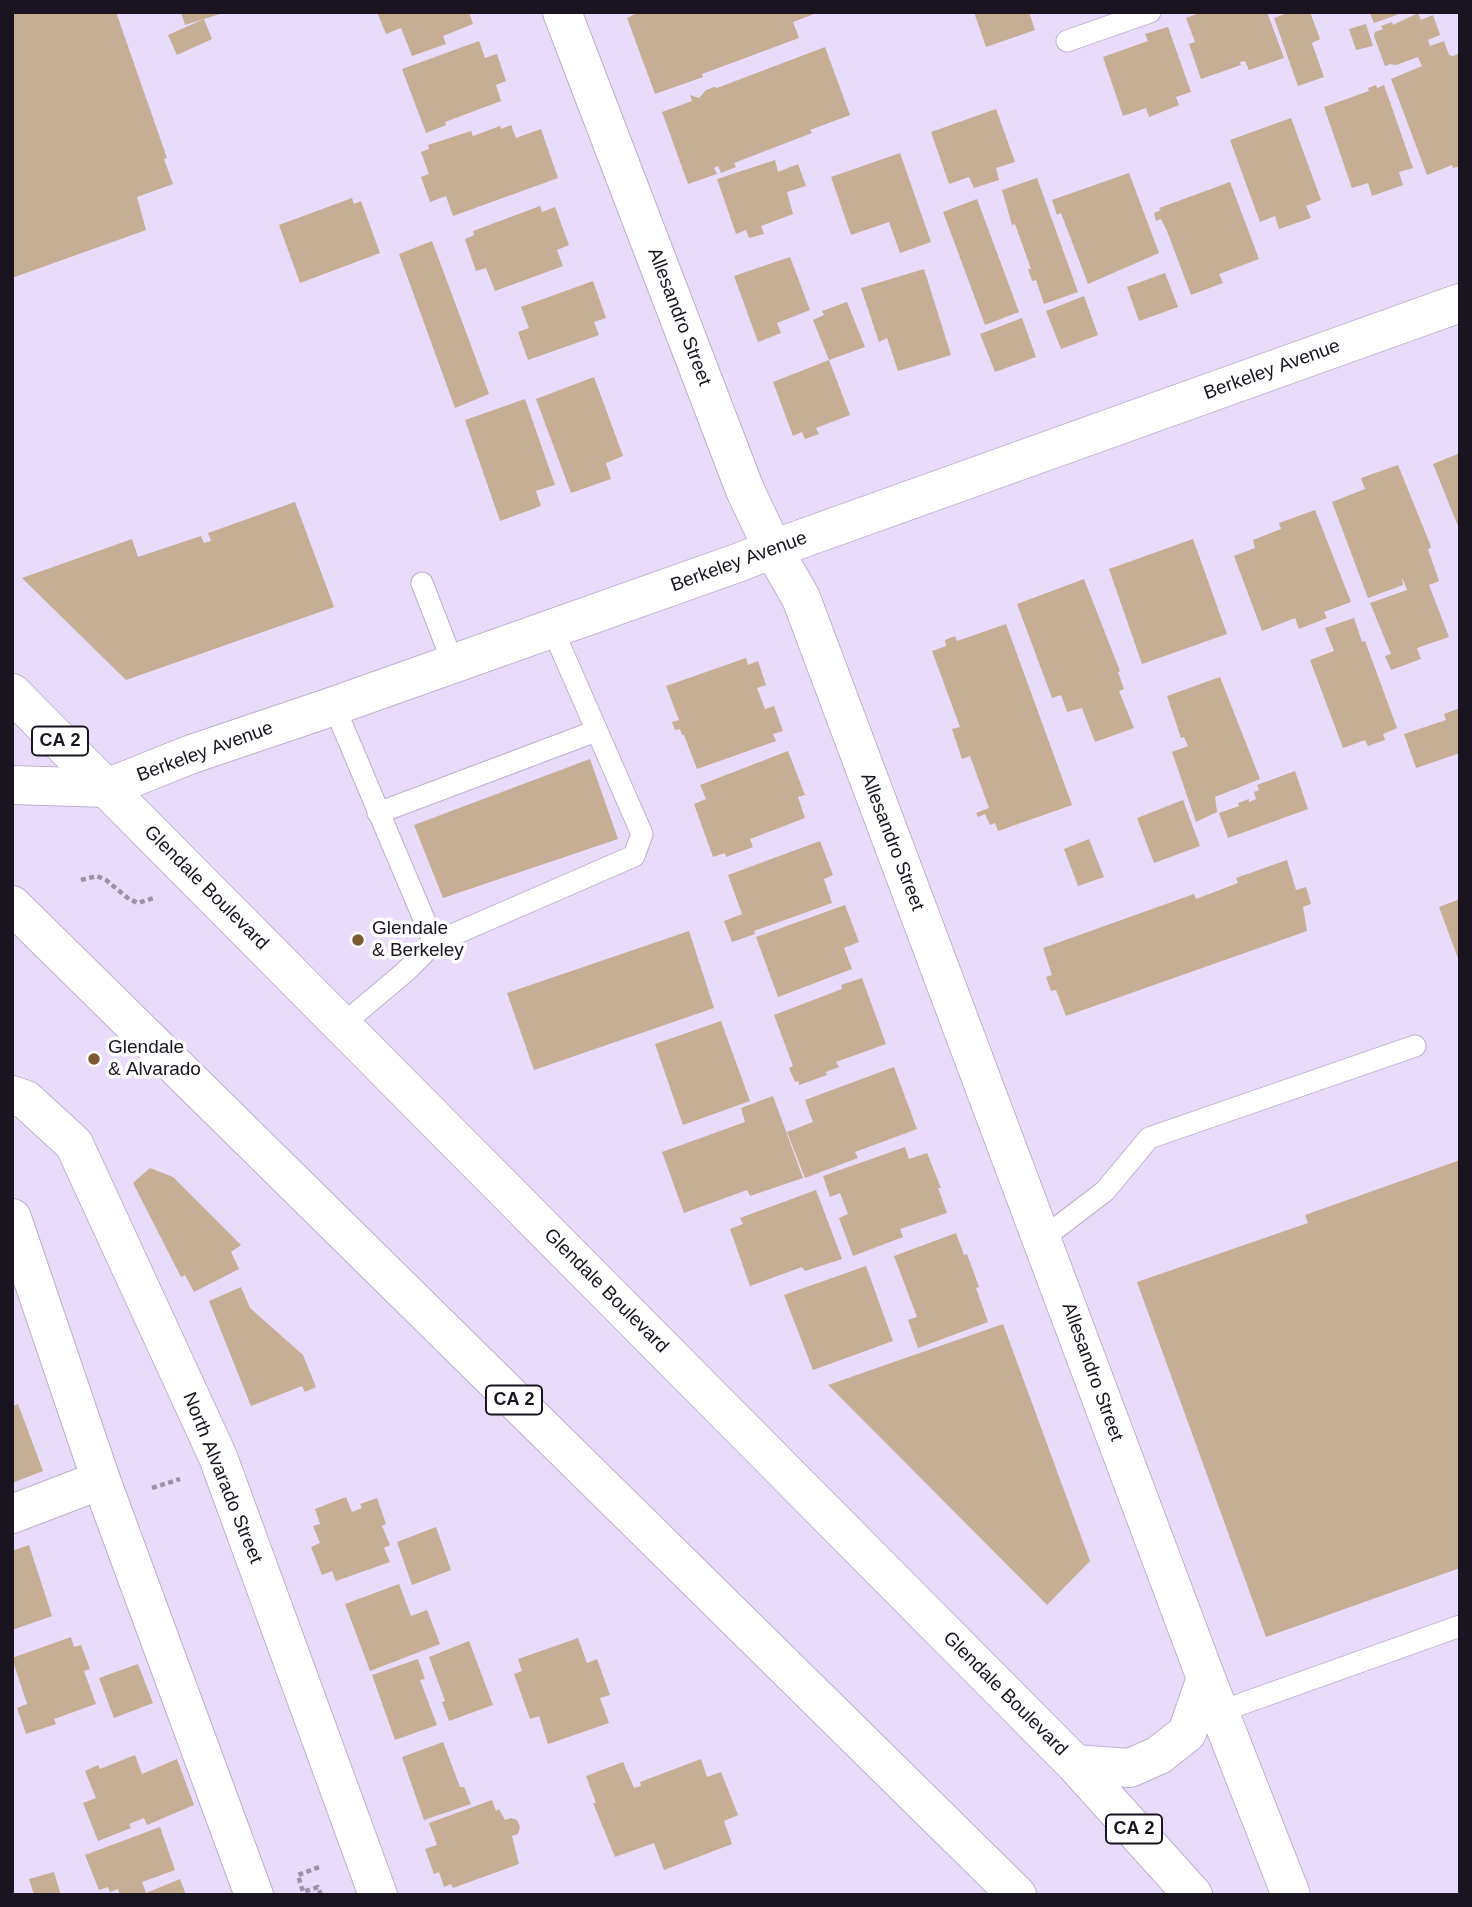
<!DOCTYPE html>
<style>
body{margin:0}
#map{position:relative;width:1472px;height:1907px;overflow:hidden;background:#e8dbfb;font-family:Arial,sans-serif}
canvas{display:block}
.frame{position:absolute;inset:0;border:14px solid #19141f;pointer-events:none}
</style>
<div id="map">
<canvas width="1472" height="1907"></canvas>
<div class="frame"></div>
</div>
<script>
const ctx = document.querySelector('canvas').getContext('2d');
ctx.lineJoin = 'round';
function fill(path, color) { ctx.fillStyle = color; ctx.fill(path, 'evenodd'); }
const shape = rows => new Path2D(rows.map(r => 'M' + r).join(''));
function strokePath(path, color, width, dash) { ctx.strokeStyle = color; ctx.lineWidth = width; ctx.lineCap = dash ? 'butt' : 'round'; ctx.setLineDash(dash || []); ctx.stroke(path); }
function drawText(font, color, halo, rows, align = 'center') {
  ctx.font = font + ' Arial,sans-serif'; ctx.lineWidth = 7; ctx.setLineDash([]); ctx.textBaseline = 'middle'; ctx.strokeStyle = halo; ctx.fillStyle = color; for (const [text, x, y, turn = 0] of rows) {
    ctx.save(); ctx.translate(x, y); ctx.rotate((+turn || 0) * Math.PI / 180); ctx.textAlign = isNaN(turn) ? turn : align; if (halo) ctx.strokeText(text, 0, 0); ctx.fillText(text, 0, 0); ctx.restore();
  }
}
const building = shape([
 [17,12,116,12,167,158,164,159,173,184,137,197,146,230,12,278,12,14],
 [181,12,222,12,223,13,185,25],
 [377,12,469,12,473,24,443,36,446,44,412,56,401,28,386,34],
 [634,12,813,12,814,14,793,22,799,38,702,74,703,77,655,94,627,18,635,14],
 [974,12,1029,12,1035,30,986,47],
 [1202,12,1267,12,1284,58,1249,70,1245,61,1240,62,1241,65,1201,79,1189,44,1195,42,1186,18],
 [1290,12,1310,12,1320,39,1312,43,1324,77,1298,86,1274,18],
 [1372,12,1402,12,1402,13,1374,23,1370,13],
 [1418,13,1421,20,1433,15,1440,35,1428,40,1430,46,1444,41,1449,55,1453,56,1460,53,1460,166,1453,168,1452,165,1427,175,1391,79,1422,66,1418,57,1396,65,1390,64,1385,66,1374,36,1375,32,1383,29,1381,26,1392,22,1393,25],
 [204,19,212,39,177,55,168,35],
 [1366,24,1373,46,1356,50,1349,29],
 [1168,27,1191,92,1176,97,1179,105,1149,117,1146,108,1123,116,1103,57,1148,41,1145,34],
 [479,41,485,58,497,54,506,81,496,85,501,101,445,122,446,125,426,133,402,69],
 [825,47,850,115,810,130,812,133,734,163,736,167,721,173,718,166,714,168,717,174,688,184,662,112,692,101,690,95,699,98,706,90,714,87,717,88],
 [1376,85,1377,88,1384,85,1413,168,1399,172,1403,185,1372,196,1368,183,1352,188,1324,107,1369,91,1368,88],
 [996,109,1015,162,996,168,999,180,974,188,969,177,949,184,931,132],
 [1291,118,1321,200,1306,206,1311,218,1279,229,1275,216,1260,222,1230,140],
 [511,125,516,138,541,129,558,178,453,216,446,196,430,202,421,177,429,174,421,152,429,149,428,145,471,131,473,136,500,126,501,129],
 [900,153,931,242,900,253,889,222,851,235,831,177],
 [775,160,778,172,798,164,806,186,787,192,793,214,761,226,764,234,749,238,746,230,736,234,717,179],
 [1129,173,1159,253,1088,284,1061,213,1057,215,1052,200],
 [1037,178,1078,292,1044,304,1036,280,1032,281,1028,269,1031,269,1015,224,1012,225,1002,190],
 [1230,182,1259,259,1219,274,1223,283,1191,295,1167,231,1161,219,1156,221,1154,213,1161,210,1159,208],
 [352,198,354,204,361,201,380,253,300,283,279,225],
 [977,199,1019,312,985,325,943,212],
 [540,206,542,212,555,207,569,245,557,250,563,266,495,291,486,268,476,271,465,239,474,235,473,231],
 [432,241,489,394,455,408,399,254],
 [790,257,810,310,777,323,781,333,758,342,734,276],
 [924,269,951,355,898,371,887,338,879,342,861,288],
 [1165,273,1178,307,1139,321,1127,287],
 [593,281,606,318,594,322,599,335,528,360,518,332,529,328,521,307],
 [1084,296,1098,335,1061,349,1046,311],
 [847,302,865,347,829,360,813,320,824,315,822,311],
 [1022,318,1036,357,995,372,980,334],
 [829,360,850,415,816,428,819,434,805,439,802,432,793,436,773,382],
 [594,377,623,456,606,463,611,479,571,493,536,399],
 [525,399,555,485,536,491,541,506,500,521,465,420],
 [1460,453,1460,531,1433,464],
 [1398,465,1430,544,1431,548,1428,549,1439,581,1429,585,1449,637,1417,648,1421,659,1391,670,1385,656,1391,654,1370,603,1407,590,1402,577,1403,585,1368,598,1332,502,1365,489,1361,478],
 [295,502,334,607,126,680,22,578,132,539,138,557,201,536,204,543,211,541,208,533],
 [1315,510,1351,602,1324,612,1327,618,1299,629,1295,618,1262,631,1234,556,1255,548,1253,540,1281,529,1279,523],
 [1193,539,1227,634,1142,664,1109,569],
 [1084,579,1120,671,1118,672,1124,689,1119,691,1134,728,1095,742,1082,708,1067,712,1061,695,1052,698,1017,604],
 [1354,618,1362,642,1365,641,1397,728,1383,734,1385,740,1368,746,1365,740,1343,748,1310,660,1334,651,1325,628],
 [1006,624,1072,805,998,831,995,823,990,825,985,814,978,817,976,813,989,808,970,756,962,759,952,729,960,727,932,651,946,646,945,640,955,636,957,641],
 [746,658,748,665,758,661,766,685,757,688,765,709,774,706,783,731,773,734,776,741,697,769,684,735,682,735,680,729,675,730,672,722,679,720,666,686],
 [1220,677,1260,779,1215,797,1217,812,1196,822,1172,752,1188,746,1184,737,1181,738,1167,696],
 [1460,708,1460,753,1416,768,1404,734,1446,720,1444,714],
 [788,751,805,795,798,797,805,818,750,839,753,847,726,857,725,853,713,857,694,804,706,799,700,785],
 [590,759,618,839,443,898,414,825],
 [1295,771,1308,809,1228,838,1219,813,1239,806,1238,803,1249,799,1249,802,1256,799,1254,792,1259,790,1257,785],
 [1183,800,1200,846,1154,863,1137,818],
 [1089,839,1104,877,1078,886,1064,849],
 [820,841,833,875,824,879,832,903,754,931,755,934,732,942,724,921,742,914,728,875],
 [1287,860,1296,890,1306,887,1311,904,1303,907,1307,931,1066,1016,1056,990,1051,991,1046,977,1052,975,1043,948,1194,894,1196,899,1238,883,1236,878],
 [1460,899,1460,961,1459,961,1439,907],
 [845,905,859,942,844,948,852,969,778,997,756,937],
 [689,931,714,1008,534,1070,507,993],
 [862,978,886,1044,836,1062,839,1067,826,1072,827,1075,799,1085,798,1081,795,1082,789,1068,793,1066,774,1015,842,989,841,985],
 [721,1021,750,1101,683,1125,655,1044],
 [894,1067,917,1129,855,1152,858,1158,805,1178,787,1132,813,1122,805,1100],
 [773,1096,803,1178,750,1196,747,1190,684,1213,662,1152,745,1122,741,1108],
 [905,1147,909,1159,927,1153,941,1188,938,1188,947,1213,900,1229,903,1237,853,1256,839,1218,848,1214,840,1193,830,1197,823,1176],
 [1460,1160,1460,1568,1266,1637,1137,1282,1308,1223,1305,1215],
 [150,1168,173,1177,241,1245,231,1252,239,1269,194,1292,185,1275,181,1277,133,1183],
 [816,1190,842,1259,805,1271,802,1267,750,1286,730,1229,743,1224,740,1218],
 [956,1233,964,1255,967,1254,979,1287,976,1288,988,1322,918,1348,908,1320,917,1317,894,1256],
 [866,1266,893,1341,813,1370,784,1295],
 [241,1287,250,1308,303,1355,316,1387,305,1392,302,1386,251,1406,209,1301],
 [1003,1324,1090,1561,1047,1605,828,1385],
 [18,1404,43,1471,12,1483,12,1406],
 [346,1497,352,1512,362,1508,360,1504,377,1498,386,1524,382,1526,390,1545,384,1548,390,1562,336,1581,332,1571,322,1575,311,1547,320,1543,313,1526,320,1524,315,1509],
 [436,1527,451,1570,412,1585,397,1542],
 [29,1545,52,1616,12,1630,12,1551],
 [399,1584,411,1616,427,1610,440,1644,370,1671,345,1604],
 [71,1637,74,1647,81,1645,90,1669,84,1671,96,1704,54,1719,56,1724,26,1734,17,1708,27,1704,12,1658],
 [578,1638,587,1663,597,1659,610,1695,600,1698,609,1723,548,1744,539,1716,530,1719,514,1674,522,1671,518,1659],
 [469,1641,493,1705,449,1721,442,1702,445,1701,429,1657],
 [418,1659,425,1679,420,1680,437,1725,395,1740,372,1675],
 [138,1664,153,1703,114,1718,99,1678],
 [443,1742,460,1787,464,1787,471,1804,424,1820,402,1757],
 [135,1755,142,1774,177,1759,194,1805,147,1825,144,1818,129,1824,131,1828,98,1841,83,1803,96,1798,85,1771,98,1765,100,1769],
 [701,1759,707,1777,721,1772,738,1815,724,1821,732,1844,664,1870,654,1843,615,1857,593,1803,596,1803,586,1776,623,1762,634,1788,641,1786,640,1782],
 [492,1800,496,1811,499,1809,505,1820,511,1818,517,1820,520,1827,518,1834,512,1836,519,1864,453,1888,451,1884,444,1887,439,1872,434,1874,425,1849,437,1845,429,1823],
 [160,1827,175,1870,142,1882,146,1893,180,1879,186,1895,120,1895,118,1889,110,1892,108,1887,99,1890,85,1855],
 [54,1872,61,1895,34,1895,29,1879]
]);
const path = shape([
 [81,880,97,876,106,880,129,899,138,903,154,898],
 [152,1488,180,1479],
 [321,1895,318,1887,303,1892,298,1875,322,1866]
]);
const service = shape([
 [1067,41,1150,12],
 [422,583,453,663],
 [334,706,434,943],
 [378,813,596,731],
 [342,1025,405,972,434,943,634,856,642,834,552,628],
 [1042,1239,1105,1191,1149,1138,1415,1046],
 [1219,1712,1460,1626]
]);
const minor = shape([
 [562,12,745,490,773,549,801,598,1206,1678,1291,1895],
 [12,785,107,788,189,755,334,706,740,562,773,549,1460,303],
 [12,1095,26,1100,74,1144,218,1457,378,1895],
 [12,1218,101,1480,254,1895],
 [12,1514,101,1480],
 [1075,1764,1130,1768,1159,1755,1187,1733,1206,1678]
]);
const primary = shape([
 [12,693,1075,1764,1193,1895],
 [12,905,1017,1895]
]);
const markers = [
 [358,940,7,"#7b5a31"],
 [94,1059,7,"#7b5a31"]
];
const shields = [
 [60,741,56],
 [514,1400,56],
 [1134,1829,56]
];
const shieldNames = [
 ["CA 2",60,741],
 ["CA 2",514,1400],
 ["CA 2",1134,1829]
];
const streetNames = [
 ["Allesandro Street",679,317,69],
 ["Berkeley Avenue",1272,370,-20],
 ["Berkeley Avenue",739,562,-20],
 ["Berkeley Avenue",205,752,-20],
 ["Allesandro Street",892,842,69],
 ["Glendale Boulevard",206,888,45],
 ["Glendale Boulevard",606,1291,45],
 ["Allesandro Street",1092,1372,70],
 ["North Alvarado Street",222,1478,68],
 ["Glendale Boulevard",1005,1694,45]
];
const poiNames = [
 ["Glendale",372,929],
 ["& Berkeley",372,951],
 ["Glendale",108,1048],
 ["& Alvarado",108,1070]
];
fill(building, '#c5ae93');
strokePath(service, '#bcb0ce', 23);
strokePath(minor, '#bcb0ce', 40);
strokePath(primary, '#bcb0ce', 40);
strokePath(path, '#9b91a9', 4.5, [5, 3.5]);
strokePath(service, '#fff', 21);
strokePath(minor, '#fff', 38);
strokePath(primary, '#fff', 38);
for (const [x, y, r, color] of markers) { const dot = new Path2D(); dot.arc(x, y, r, 0, 2 * Math.PI); ctx.fillStyle = color; ctx.fill(dot); strokePath(dot, '#fff', 2.5); }
for (const [x, y, w] of shields) { const box = new Path2D(); box.roundRect(x - w / 2, y - 14.5, w, 29, 5); ctx.fillStyle = '#fff'; ctx.fill(box); strokePath(box, '#19141f', 2); }
drawText('bold 18px', '#19141f', null, shieldNames);
drawText('19px', '#19141f', '#fff', streetNames);
drawText('19px', '#19141f', '#fff', poiNames, 'left');
</script>
